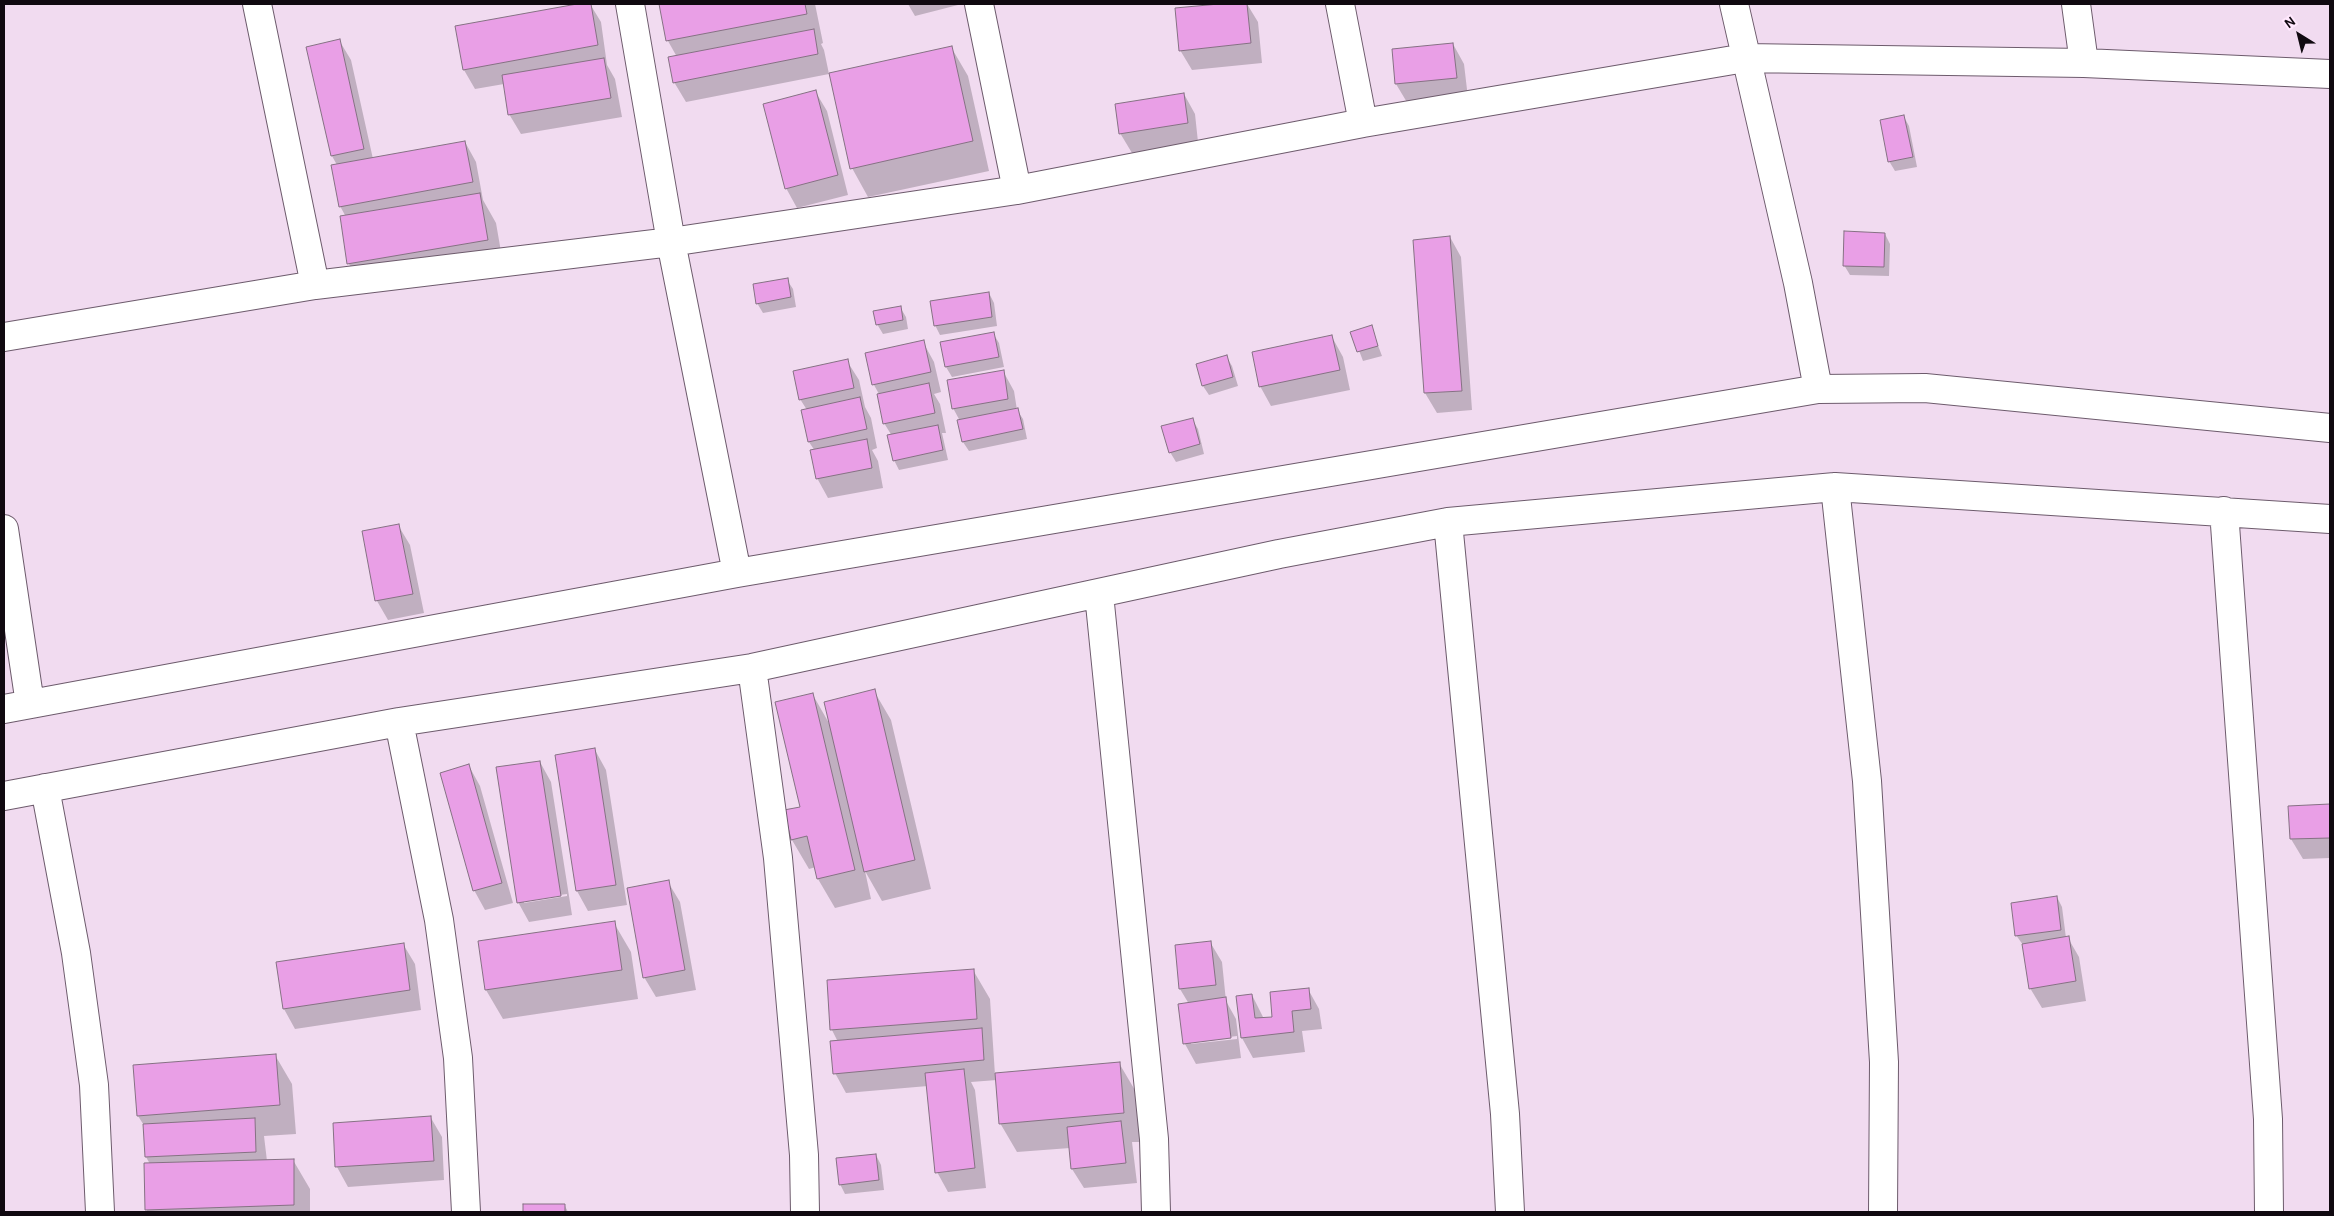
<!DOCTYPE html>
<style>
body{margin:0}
#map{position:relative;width:2334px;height:1216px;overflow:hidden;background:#f1dbf0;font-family:Karla,sans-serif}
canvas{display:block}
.frame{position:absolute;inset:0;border:5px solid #100910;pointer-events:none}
.north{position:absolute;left:2274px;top:10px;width:50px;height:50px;-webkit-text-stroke:4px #ffe8fd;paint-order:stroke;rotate:324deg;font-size:14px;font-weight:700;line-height:20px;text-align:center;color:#100910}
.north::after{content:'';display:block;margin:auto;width:18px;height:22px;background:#100910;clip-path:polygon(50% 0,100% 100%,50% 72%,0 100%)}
</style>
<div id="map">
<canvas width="2334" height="1216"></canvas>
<div class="frame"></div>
<div class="north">N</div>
</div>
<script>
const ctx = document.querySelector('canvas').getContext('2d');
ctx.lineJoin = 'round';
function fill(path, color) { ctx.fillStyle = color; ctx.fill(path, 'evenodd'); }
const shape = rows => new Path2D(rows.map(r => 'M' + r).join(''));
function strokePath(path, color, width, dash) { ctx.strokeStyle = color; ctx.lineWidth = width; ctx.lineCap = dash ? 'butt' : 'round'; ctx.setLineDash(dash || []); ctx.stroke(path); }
const shadow = shape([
 [584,4,590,4,601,22,607,65,615,79,622,117,521,134,509,114,504,84,475,89,464,70,456,27],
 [661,4,815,4,823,43,821,44,824,50,829,74,686,102,674,82,677,57,668,41],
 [908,4,962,4,915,16],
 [1231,4,1247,4,1258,22,1262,63,1192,70,1180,50,1177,9],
 [339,40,351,60,373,159,465,142,476,162,483,200,496,223,504,269,365,293,349,264,346,217,340,206,337,165,332,156],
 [1453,44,1464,64,1468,98,1408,104,1396,84],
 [951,47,968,76,989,171,868,197,852,168],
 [815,91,827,111,848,195,797,208,786,188],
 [1184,94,1195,114,1198,142,1132,153,1120,133],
 [1904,117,1909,126,1917,167,1895,171,1889,161],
 [1885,234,1890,244,1889,276,1850,275,1844,265],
 [1450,237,1461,257,1472,410,1437,413,1425,393,1415,242],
 [787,280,793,289,796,307,763,313,757,303],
 [989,293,994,303,997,326,940,335,935,325],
 [900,307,906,317,908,329,883,334,877,324],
 [1371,327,1382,356,1363,361,1352,332],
 [993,333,999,343,1004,367,952,377,946,367,941,343],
 [1332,337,1343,357,1350,390,1271,406,1260,386],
 [923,342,934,362,941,392,934,394,940,404,946,433,942,433,948,460,899,470,894,460,892,436,884,423,879,394,874,385,867,354],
 [1226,356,1232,366,1238,386,1209,395,1203,386],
 [847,361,859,380,865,407,871,418,877,448,872,450,878,461,883,488,828,498,817,478,815,451,809,442,807,410,800,399],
 [1003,371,1014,391,1017,410,1023,419,1027,439,969,451,963,442,960,421,953,408],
 [1192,419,1198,429,1204,454,1176,462,1170,452],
 [398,525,410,545,424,613,388,620,377,601],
 [874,691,891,720,931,889,882,901,865,871,871,899,835,908,818,879,816,867,809,869,792,840,786,811,802,808,813,695,830,725],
 [595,750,606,770,627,905,588,911,577,891,556,756],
 [540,762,551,782,572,915,529,922,518,902],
 [567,894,567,896,524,903,524,900],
 [469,766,480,786,513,903,485,910,474,890],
 [2330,805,2330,858,2303,859,2291,839,2290,807],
 [668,882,680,902,696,990,656,997,644,977],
 [2057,897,2062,907,2066,938,2068,938,2079,957,2086,1001,2042,1008,2030,988,2023,945,2016,935],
 [614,923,631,952,638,999,503,1019,486,990],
 [1210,942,1222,962,1226,1001,1236,1019,1241,1058,1196,1064,1185,1044,1180,1005,1189,1004,1180,989],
 [1237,1036,1237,1039,1191,1044,1191,1042],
 [403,944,415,964,421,1010,295,1029,284,1009,277,963],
 [973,970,990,999,995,1075,1119,1063,1136,1092,1140,1142,1132,1142,1137,1183,1084,1188,1072,1169,1070,1148,1017,1152,1000,1123,997,1080,971,1082,975,1090,986,1188,948,1192,937,1172,928,1086,846,1093,835,1073,838,1042,832,1030,828,981],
 [1308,989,1319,1009,1322,1029,1302,1031,1305,1052,1253,1058,1242,1038,1252,995,1264,1019,1273,1018],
 [275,1055,292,1084,296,1134,264,1136,267,1161,293,1160,310,1189,310,1212,148,1212,146,1209,150,1164,146,1157,145,1127,138,1116],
 [431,1118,442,1137,444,1180,348,1187,337,1167,334,1124],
 [876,1155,881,1165,884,1190,845,1194,840,1184],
 [524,1205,565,1206,568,1212,524,1212]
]);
const building = shape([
 [577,4,591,4,598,45,463,70,455,26,577,4],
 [659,4,805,4,807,14,666,41,659,4],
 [1219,4,1247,4,1251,43,1179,51,1175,8,1219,4],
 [814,29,818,54,673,83,668,57,814,29],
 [340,39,364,149,331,156,306,47,340,39],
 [1453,43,1457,78,1395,84,1392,49,1453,43],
 [952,46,973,141,850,169,829,73,952,46],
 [604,58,611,98,508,115,502,75,604,58],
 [816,90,838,175,785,189,763,104,816,90],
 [1184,93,1188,123,1119,134,1115,104,1184,93],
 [1904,115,1913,157,1888,162,1880,120,1904,115],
 [465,141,473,182,339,207,331,165,465,141],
 [480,193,488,240,347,264,340,216,480,193],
 [1844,231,1885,233,1884,267,1843,266,1844,231],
 [1450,236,1462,391,1424,393,1413,240,1450,236],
 [788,278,791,297,756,304,753,284,788,278],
 [989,292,992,317,934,326,930,301,989,292],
 [901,306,903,320,876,325,873,311,901,306],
 [1372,325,1378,346,1357,352,1350,332,1372,325],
 [994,332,999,357,945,367,940,342,994,332],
 [1332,335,1340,370,1259,387,1252,352,1332,335],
 [924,340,931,372,872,385,865,353,924,340],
 [1227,355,1233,377,1202,386,1196,364,1227,355],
 [848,359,854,388,799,400,793,371,848,359],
 [1004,370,1008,399,952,409,947,380,1004,370],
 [929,383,935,413,883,424,877,394,929,383],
 [860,397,867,429,808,442,801,410,860,397],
 [1018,408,1023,429,962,442,957,420,1018,408],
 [1193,418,1200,444,1169,453,1161,426,1193,418],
 [938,425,943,450,893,461,887,435,938,425],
 [867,439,872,468,816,479,810,450,867,439],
 [399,524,413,594,375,601,362,531,399,524],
 [875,689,915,860,864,872,824,702,875,689],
 [813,693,855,870,817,879,807,836,791,840,784,810,800,807,775,702,813,693],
 [595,748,616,885,576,891,555,755,595,748],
 [540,761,561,896,517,903,496,767,540,761],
 [469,764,502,883,473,891,440,773,469,764],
 [2330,804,2330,838,2290,839,2288,806,2330,804],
 [669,880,685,970,643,978,627,888,669,880],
 [2057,896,2061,930,2015,936,2011,903,2057,896],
 [615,921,622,970,485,990,478,941,615,921],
 [2069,936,2076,981,2029,989,2022,944,2069,936],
 [1211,941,1216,985,1179,989,1175,945,1211,941],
 [404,943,410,990,283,1009,276,962,404,943],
 [974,969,977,1019,830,1030,827,980,974,969],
 [1309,988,1311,1009,1292,1011,1294,1032,1241,1038,1236,996,1252,994,1255,1018,1272,1017,1270,992,1309,988],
 [1226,997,1231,1038,1183,1044,1178,1004,1226,997],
 [982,1028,984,1060,833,1074,830,1041,982,1028],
 [276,1054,280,1105,137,1116,133,1065,276,1054],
 [1120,1062,1124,1113,999,1124,995,1073,1120,1062],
 [964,1069,975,1168,935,1173,925,1073,964,1069],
 [431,1116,434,1161,335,1167,333,1123,431,1116],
 [255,1118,256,1152,145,1157,143,1124,255,1118],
 [1121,1121,1126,1163,1071,1169,1067,1127,1121,1121],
 [876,1154,879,1180,839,1185,836,1158,876,1154],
 [294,1159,294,1205,145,1210,144,1163,294,1159],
 [523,1204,565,1204,565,1212,523,1212,523,1204]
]);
const minor = shape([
 [257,4,315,285],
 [630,4,671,242,737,573],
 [979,4,1017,190],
 [1340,4,1363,123],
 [1734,4,1798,283,1818,389],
 [2076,4,2084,63,2330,74],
 [4,337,315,285,671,242,1017,190,1363,123,1745,58,2084,63],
 [1835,487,1867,781,1884,1062,1883,1212],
 [2224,511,2268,1119,2269,1212],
 [1448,522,1505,1114,1510,1212],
 [4,529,30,704],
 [1099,594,1154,1139,1156,1212],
 [752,668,778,858,804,1155,805,1212],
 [4,709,737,573,1818,389,1925,388,2330,428],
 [399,722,439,920,458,1058,466,1212],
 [45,788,76,953,94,1085,100,1212],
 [4,796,399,722,752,668,1279,554,1448,522,1835,487,2330,519]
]);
fill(shadow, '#0003');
fill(building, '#e99fe6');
strokePath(building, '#857183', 1);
strokePath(minor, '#6d5b6c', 30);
strokePath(minor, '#fff', 28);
</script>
